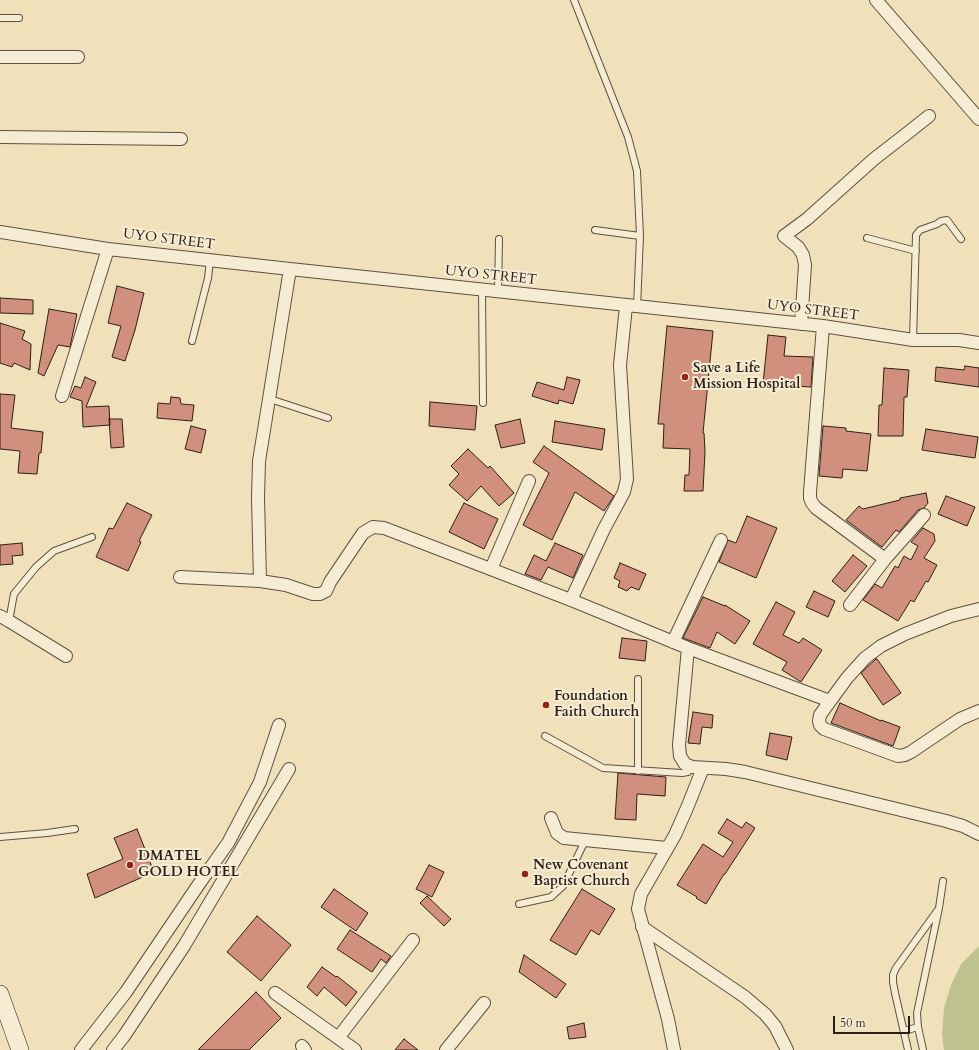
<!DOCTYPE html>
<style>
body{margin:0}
#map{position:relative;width:979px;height:1050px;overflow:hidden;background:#f0e1bb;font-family:Cardo,serif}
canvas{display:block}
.scale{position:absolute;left:833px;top:1016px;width:77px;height:18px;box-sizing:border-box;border:2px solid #2e1f19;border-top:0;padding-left:5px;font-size:12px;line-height:14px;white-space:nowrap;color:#2e1f19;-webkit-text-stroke:3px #f5ecd3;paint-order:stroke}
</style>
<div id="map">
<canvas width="979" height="1050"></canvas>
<div class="scale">50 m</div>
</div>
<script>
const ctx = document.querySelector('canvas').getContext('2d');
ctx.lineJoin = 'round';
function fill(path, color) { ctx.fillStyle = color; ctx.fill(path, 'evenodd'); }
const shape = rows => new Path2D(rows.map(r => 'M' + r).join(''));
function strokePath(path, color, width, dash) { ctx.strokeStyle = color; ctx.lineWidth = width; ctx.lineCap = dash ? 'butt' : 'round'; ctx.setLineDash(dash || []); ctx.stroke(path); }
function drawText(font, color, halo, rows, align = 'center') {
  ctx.font = font + ' Cardo,serif'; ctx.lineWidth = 4; ctx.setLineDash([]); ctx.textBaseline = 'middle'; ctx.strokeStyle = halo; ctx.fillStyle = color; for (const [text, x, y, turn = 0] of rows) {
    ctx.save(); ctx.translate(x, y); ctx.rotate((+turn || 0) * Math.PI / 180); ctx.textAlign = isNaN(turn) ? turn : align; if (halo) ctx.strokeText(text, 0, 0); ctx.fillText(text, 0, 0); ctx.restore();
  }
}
const green = shape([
 [979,946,979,1050,944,1050,942,1034,944,1008,951,985,961,964]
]);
const building = shape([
 [117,286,144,293,135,330,125,361,112,357,121,326,108,323,117,286],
 [0,298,33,300,33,314,0,313,0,298],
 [49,309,77,314,70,347,58,345,44,376,38,373,49,309],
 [0,323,25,331,22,339,31,344,30,370,14,363,12,367,0,363,0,323],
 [667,326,713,331,703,433,704,433,705,451,703,491,684,491,685,475,689,475,690,449,663,448,664,424,658,424,667,326],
 [768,335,786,337,784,356,813,357,811,387,763,384,768,335],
 [965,366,979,368,979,387,935,381,936,367,964,370,965,366],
 [884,368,909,370,907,397,904,397,903,436,878,436,879,405,882,405,884,368],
 [85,377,96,382,86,407,109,406,110,425,83,427,82,401,70,397,75,386,81,388,85,377],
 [567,377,580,380,573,404,559,400,558,404,532,396,537,382,564,390,567,377],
 [0,394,15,395,11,428,43,432,41,453,39,453,37,474,18,473,20,451,0,449,0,394],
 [171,397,180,398,181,404,194,405,192,421,157,418,158,403,170,404,171,397],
 [430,402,477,406,475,430,429,426,430,402],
 [109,419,122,419,124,447,111,448,109,419],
 [520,419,525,443,501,448,495,425,520,419],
 [555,421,605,429,602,450,552,442,555,421],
 [191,426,206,430,201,453,185,449,191,426],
 [823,426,846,428,846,431,871,434,867,471,843,469,842,478,819,476,823,426],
 [926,429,978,437,975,458,922,450,926,429],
 [544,446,614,496,604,511,575,492,552,540,523,525,549,473,533,462,544,446],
 [468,449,488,468,490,466,514,493,499,506,481,486,467,501,449,485,459,474,451,466,468,449],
 [926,493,928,503,924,508,918,510,899,532,896,530,882,547,846,520,859,506,863,509,900,500,900,498,926,493],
 [946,496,975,507,967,526,938,514,946,496],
 [127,503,152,515,139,541,141,542,128,571,96,557,109,528,113,529,127,503],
 [464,503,498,519,484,549,449,532,464,503],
 [747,516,777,528,756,578,719,562,728,540,736,543,747,516],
 [923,528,934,534,935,541,924,558,937,565,928,582,926,581,914,602,911,600,898,621,863,600,875,584,882,588,895,566,898,568,904,556,911,560,918,546,911,542,923,528],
 [22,543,23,555,12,556,13,564,0,565,0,545,22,543],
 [555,543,583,555,573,578,548,567,541,580,525,574,534,555,546,561,555,543],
 [853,555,867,566,845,592,832,581,853,555],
 [620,563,646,574,639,590,631,587,627,591,618,587,620,581,614,578,620,563],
 [814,591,835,601,828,617,806,607,814,591],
 [703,597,725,606,725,605,750,621,735,644,717,632,710,648,683,638,703,597],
 [776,602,795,612,783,635,799,643,803,638,822,650,801,682,782,670,787,662,753,644,776,602],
 [622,638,647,641,645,661,619,658,622,638],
 [876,659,877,659,901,693,883,705,861,673,876,659],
 [840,703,881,721,881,720,900,727,893,746,831,723,840,703],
 [693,712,713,715,712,728,702,727,700,744,688,743,693,712],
 [770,733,792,737,787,760,766,755,770,733],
 [618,773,666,777,665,796,637,794,636,820,615,819,618,773],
 [727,819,742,828,746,822,755,828,725,874,724,874,706,904,696,898,697,897,677,885,703,844,723,857,733,842,718,833,727,819],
 [137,829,154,872,95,898,87,874,123,859,114,838,137,829],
 [429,865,444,872,432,897,416,889,429,865],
 [334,889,368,913,356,931,321,907,334,889],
 [582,889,615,909,599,935,591,930,576,955,550,940,582,889],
 [427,896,451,919,444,926,420,903,427,896],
 [257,916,291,945,261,981,227,952,257,916],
 [350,930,391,956,386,963,381,959,372,972,337,949,350,930],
 [524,955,566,984,556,998,519,972,524,955],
 [322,967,336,977,337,976,357,992,346,1006,324,987,317,996,307,987,322,967],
 [256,992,281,1018,249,1050,198,1050,256,992],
 [584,1023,586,1037,569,1039,567,1027,584,1023],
 [404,1039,418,1050,395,1050,404,1039]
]);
const lane = shape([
 [574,0,628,137,637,171,640,236,637,307],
 [0,18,19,18],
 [595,230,640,236],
 [867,238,916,251],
 [482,290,483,403],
 [498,292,499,239],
 [913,340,916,235,920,230,937,224,941,221,947,220,961,239],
 [192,341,208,278,210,260],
 [270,399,328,418],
 [9,621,14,594,36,567,54,551,92,537],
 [545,736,603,768,682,773,688,772,692,767],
 [638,771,638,679],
 [0,837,47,833,75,829],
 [519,904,551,897,563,886,585,841],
 [904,1031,918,1027],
 [908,1050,895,993,893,982,893,975,896,968,937,911],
 [923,1050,918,1027,917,1013,939,908,943,881]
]);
const street = shape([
 [876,0,979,119],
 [0,57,78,57],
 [0,137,181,139],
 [0,232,108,249,290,269,823,326,913,340,959,340,979,343],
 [801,324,805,265,803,255,798,247,784,236,807,219,874,159,905,135,929,116],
 [823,326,810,492,810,498,812,503,816,508,885,559],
 [62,396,108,249],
 [491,569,529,481],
 [180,577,260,581,286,585,313,594,320,594,326,591,330,582,363,533,373,527,384,528,571,600,688,648,830,701],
 [260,581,258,498,259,461,290,269],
 [571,600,604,529,624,492,627,479,620,365,626,306],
 [850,605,885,559,924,515],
 [979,609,951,616,905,634,881,646,865,658,847,678,820,715,819,721,820,725,824,729,898,756,905,755,911,752,960,719,979,711],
 [0,616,9,621,66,656],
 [673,642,721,540],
 [688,648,679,745,680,756,685,764,692,767,726,769,745,772,946,821,963,826,979,834],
 [551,818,557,833,564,838,667,848],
 [642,927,745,997,765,1014,775,1026,787,1050],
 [275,993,355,1050],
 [338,1038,413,940],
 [302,1046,305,1050],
 [81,1050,126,992,199,884,228,843,260,782,279,725],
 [113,1050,124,1036,184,946,289,769],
 [446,1050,484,1003],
 [674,1050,668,1019,638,909,641,894,675,835,687,808,703,768]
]);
const secondary = shape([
 [0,994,20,1050]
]);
const markers = [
 [685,377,4,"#8f2418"],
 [546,705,4,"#8f2418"],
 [130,865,4,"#8f2418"],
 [525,874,4,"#8f2418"]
];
const streetNames = [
 ["UYO STREET",169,240,7],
 ["UYO STREET",491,276,6],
 ["UYO STREET",813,311,7]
];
const poiNames = [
 ["Save a Life",693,369],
 ["Mission Hospital",693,385],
 ["Foundation",554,697],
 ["Faith Church",554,713],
 ["DMATEL",138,857],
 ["GOLD HOTEL",138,873],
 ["New Covenant",533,866],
 ["Baptist Church",533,882]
];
fill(green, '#bdc28e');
fill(building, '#d0907d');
strokePath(building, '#2e1f19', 1);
strokePath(lane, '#5e5042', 8);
strokePath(street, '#5e5042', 14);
strokePath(secondary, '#2e1f19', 18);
strokePath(lane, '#f5ecd3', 6);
strokePath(street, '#f5ecd3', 12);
strokePath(secondary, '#f5ecd3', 17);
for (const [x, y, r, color] of markers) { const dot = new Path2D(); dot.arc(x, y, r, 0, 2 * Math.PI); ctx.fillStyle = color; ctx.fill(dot); strokePath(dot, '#f5ecd3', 1.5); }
drawText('14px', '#2e1f19', '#f5ecd3', streetNames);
drawText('bold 14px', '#2e1f19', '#f5ecd3', poiNames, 'left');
</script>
